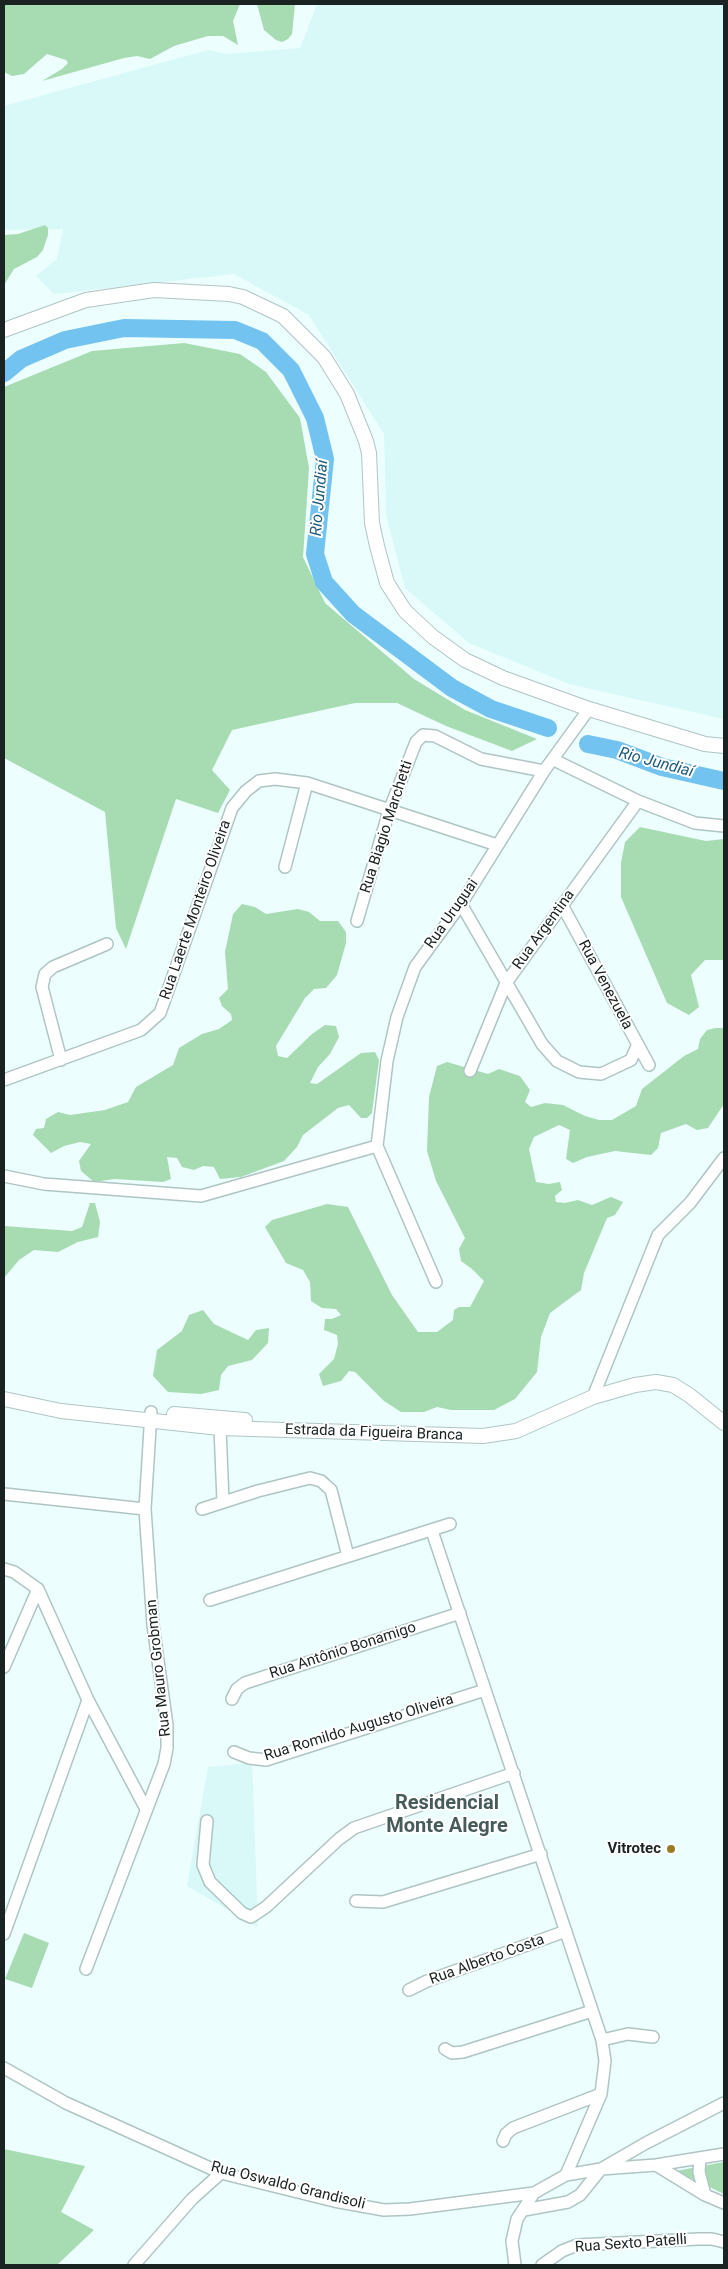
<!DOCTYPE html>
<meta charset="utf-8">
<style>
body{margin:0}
#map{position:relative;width:728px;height:2269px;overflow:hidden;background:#ecfefd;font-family:Roboto,sans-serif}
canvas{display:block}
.frame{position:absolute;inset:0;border:5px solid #1a2222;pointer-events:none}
</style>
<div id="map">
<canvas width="728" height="2269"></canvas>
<div class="frame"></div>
</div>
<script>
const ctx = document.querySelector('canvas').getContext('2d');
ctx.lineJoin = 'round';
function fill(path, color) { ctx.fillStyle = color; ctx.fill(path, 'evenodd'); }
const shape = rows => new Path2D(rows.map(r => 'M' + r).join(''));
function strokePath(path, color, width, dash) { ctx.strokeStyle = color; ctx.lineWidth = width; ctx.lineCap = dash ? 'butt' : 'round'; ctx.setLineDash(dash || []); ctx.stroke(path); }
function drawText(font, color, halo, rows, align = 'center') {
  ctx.font = font + ' Roboto,sans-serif'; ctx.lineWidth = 4; ctx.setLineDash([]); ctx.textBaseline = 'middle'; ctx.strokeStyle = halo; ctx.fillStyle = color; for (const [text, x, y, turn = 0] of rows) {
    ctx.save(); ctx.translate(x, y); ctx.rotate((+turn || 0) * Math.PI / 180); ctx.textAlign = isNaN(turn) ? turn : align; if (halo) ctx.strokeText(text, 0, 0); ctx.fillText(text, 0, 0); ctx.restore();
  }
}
const built = shape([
 [317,4,724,4,724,719,569,684,469,643,405,588,386,515,384,434,309,315,234,274,54,294,36,276,57,259,63,229,4,230,4,106,208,50,226,54,300,48],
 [252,1763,253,1783,258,1927,187,1886,208,1767]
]);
const green = shape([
 [4,4,240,4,233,21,238,45,223,36,208,36,174,46,150,59,137,56,124,58,42,81,62,69,68,63,66,60,47,54,24,74,12,76,4,72],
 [257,4,295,4,292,34,288,39,282,42,276,40,264,30],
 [45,225,48,228,48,235,43,250,37,257,14,269,4,285,4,235,18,234],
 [184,343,240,354,266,372,300,418,309,468,303,557,325,603,414,679,465,710,537,739,512,751,446,726,397,703,355,703,232,730,212,770,230,790,218,813,176,799,126,949,116,928,105,812,4,758,4,387,92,351],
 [640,827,706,841,724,839,724,960,705,960,691,975,699,1007,689,1015,667,1003,621,897,621,863,625,842],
 [242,904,255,907,266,914,298,909,309,912,320,921,338,921,346,932,346,943,337,975,326,988,314,989,305,998,276,1046,278,1056,287,1058,312,1034,325,1025,336,1026,339,1037,330,1054,318,1067,310,1083,317,1084,361,1053,375,1052,379,1060,372,1113,367,1118,361,1118,349,1105,338,1108,303,1135,297,1147,284,1161,241,1177,220,1179,214,1167,203,1166,194,1170,182,1167,177,1158,167,1157,171,1179,163,1182,115,1179,94,1182,81,1171,79,1161,91,1144,80,1142,64,1146,51,1153,33,1135,36,1129,44,1128,46,1119,58,1112,70,1115,105,1110,128,1102,136,1087,173,1065,179,1048,202,1034,219,1029,232,1020,231,1014,222,1006,219,998,228,989,225,952,233,914],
 [716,1028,724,1028,724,1104,708,1128,697,1130,686,1124,661,1133,658,1148,651,1155,615,1151,587,1157,573,1163,566,1159,570,1130,559,1125,534,1137,529,1149,536,1182,549,1184,560,1182,562,1190,555,1196,556,1202,565,1203,578,1200,592,1205,611,1197,623,1202,615,1215,607,1218,584,1273,581,1290,550,1313,541,1337,537,1372,515,1399,494,1410,451,1410,437,1407,424,1412,401,1412,384,1401,355,1372,349,1371,341,1381,323,1386,319,1374,334,1359,338,1344,337,1335,324,1330,325,1319,332,1319,341,1315,336,1309,322,1308,311,1301,310,1282,303,1270,286,1263,265,1227,272,1220,327,1204,348,1207,392,1295,418,1332,437,1332,453,1320,454,1310,459,1307,470,1307,484,1281,472,1269,461,1261,459,1249,465,1238,436,1181,427,1151,429,1097,437,1066,447,1062,488,1074,499,1069,520,1076,530,1090,525,1102,531,1107,545,1103,563,1105,585,1116,599,1120,612,1120,636,1106,642,1089,684,1056,698,1049,700,1039,707,1030],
 [90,1203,95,1203,100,1222,98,1237,78,1242,58,1252,34,1250,19,1260,4,1278,4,1226,72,1231,82,1227],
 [203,1310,214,1324,248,1340,256,1330,269,1328,268,1343,252,1360,228,1366,221,1375,219,1390,201,1394,168,1392,153,1376,157,1350,182,1331,189,1315],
 [24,1933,49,1943,32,1988,5,1979],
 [4,2149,85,2166,61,2212,94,2230,57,2265,4,2265],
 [724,2162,724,2194,676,2171]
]);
const river = shape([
 [4,373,21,359,65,340,124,328,235,330,262,341,291,370,315,418,325,459,315,554,324,582,353,614,452,688,491,709,548,728],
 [588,744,617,750,662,767,724,781]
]);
const minor = shape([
 [554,760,638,801,695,823,724,826],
 [285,867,307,783],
 [461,904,542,1044,557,1061,579,1072,601,1074,631,1060,637,1046],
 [562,905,649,1065],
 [357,921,389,811,416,742,423,735,435,736,481,759,544,771],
 [61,1060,42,987,45,974,53,967,107,944],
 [470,1071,506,983,638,801],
 [4,1080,141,1030,160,1013,232,808,246,791,259,781,275,779,307,783,497,845],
 [377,1146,387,1061,397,1017,415,967,461,904,544,771,589,709],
 [377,1146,436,1282],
 [4,1176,44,1184,201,1196,377,1146],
 [593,1397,658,1235,690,1203,724,1158],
 [218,1421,220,1428,223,1501],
 [4,1494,145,1509],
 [202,1509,258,1491,310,1478,321,1481,331,1490,348,1556],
 [432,1531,602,2040,605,2061,601,2094,566,2175],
 [4,1569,14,1572,38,1589,88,1700,146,1809],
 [210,1600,450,1524],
 [4,1667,38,1589],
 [232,1699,237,1689,245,1683,460,1613],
 [234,1752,249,1758,266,1760,485,1690],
 [207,1821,203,1865,210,1882,242,1913,251,1917,266,1907,339,1839,354,1828,514,1773],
 [356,1901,383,1902,541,1854],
 [4,1934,88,1700],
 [86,1969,164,1764,167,1748,167,1725,153,1625,145,1509,151,1412],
 [409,1990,427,1981,566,1931],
 [602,2040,628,2034,653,2037],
 [445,2049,452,2053,463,2052,592,2011],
 [4,2068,66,2103,221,2173,334,2201,384,2210,410,2209,534,2193],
 [503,2141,506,2134,513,2128,601,2094],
 [700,2158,699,2172,705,2195],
 [656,2165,705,2195,724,2203],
 [524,2210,568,2202,580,2195,601,2169,646,2143,724,2103],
 [134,2265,192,2199,221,2173],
 [515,2265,512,2241,517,2219,534,2193,566,2175,601,2169,656,2165,724,2154],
 [542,2265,562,2251,577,2245,698,2239,712,2239,724,2242]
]);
const major = shape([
 [4,330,86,300,154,290,229,294,243,297,283,316,324,357,347,394,366,441,369,453,372,523,377,546,387,583,405,611,433,637,465,660,503,678,589,709,705,744,724,746],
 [4,1399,61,1411,220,1428,483,1436,516,1431,593,1397,635,1385,656,1382,673,1385,689,1395,724,1423],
 [174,1414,245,1420]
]);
const markers = [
 [671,1849,5,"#997c24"]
];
const streetNames = [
 ["Rua Biagio Marchetti",387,827,-72],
 ["Rua Laerte Monteiro Oliveira",196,910,-71],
 ["Rua Uruguai",452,914,-55],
 ["Rua Argentina",544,930,-54],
 ["Rua Venezuela",605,985,62],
 ["Estrada da Figueira Branca",374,1433,2],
 ["Rua Antônio Bonamigo",343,1651,-18],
 ["Rua Mauro Grobman",159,1668,-96],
 ["Rua Romildo Augusto Oliveira",359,1728,-17],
 ["Rua Alberto Costa",487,1960,-20],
 ["Rua Oswaldo Grandisoli",288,2186,14],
 ["Rua Sexto Patelli",631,2244,-4]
];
const poiNames = [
 ["Vitrotec",661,1849]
];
const waterNames = [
 ["Rio Jundiaí",320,498,-85],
 ["Rio Jundiaí",656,763,15]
];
const districtNames = [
 ["Residencial",447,1804],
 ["Monte Alegre",447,1827]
];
fill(built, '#d8f9f8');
fill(green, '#a7dcb3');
strokePath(river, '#73c3f0', 18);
strokePath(minor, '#afc5c4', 14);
strokePath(major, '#afc5c4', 16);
strokePath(minor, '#fff', 11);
strokePath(major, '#fff', 14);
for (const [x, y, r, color] of markers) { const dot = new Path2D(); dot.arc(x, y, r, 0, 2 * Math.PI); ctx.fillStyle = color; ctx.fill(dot); strokePath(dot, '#fff', 2); }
drawText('15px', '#1a2222', '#fff', streetNames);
drawText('bold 15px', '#1a2222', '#fff', poiNames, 'right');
drawText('italic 16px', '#1f5c7b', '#fff', waterNames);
drawText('bold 20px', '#475b5a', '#fff', districtNames);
</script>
